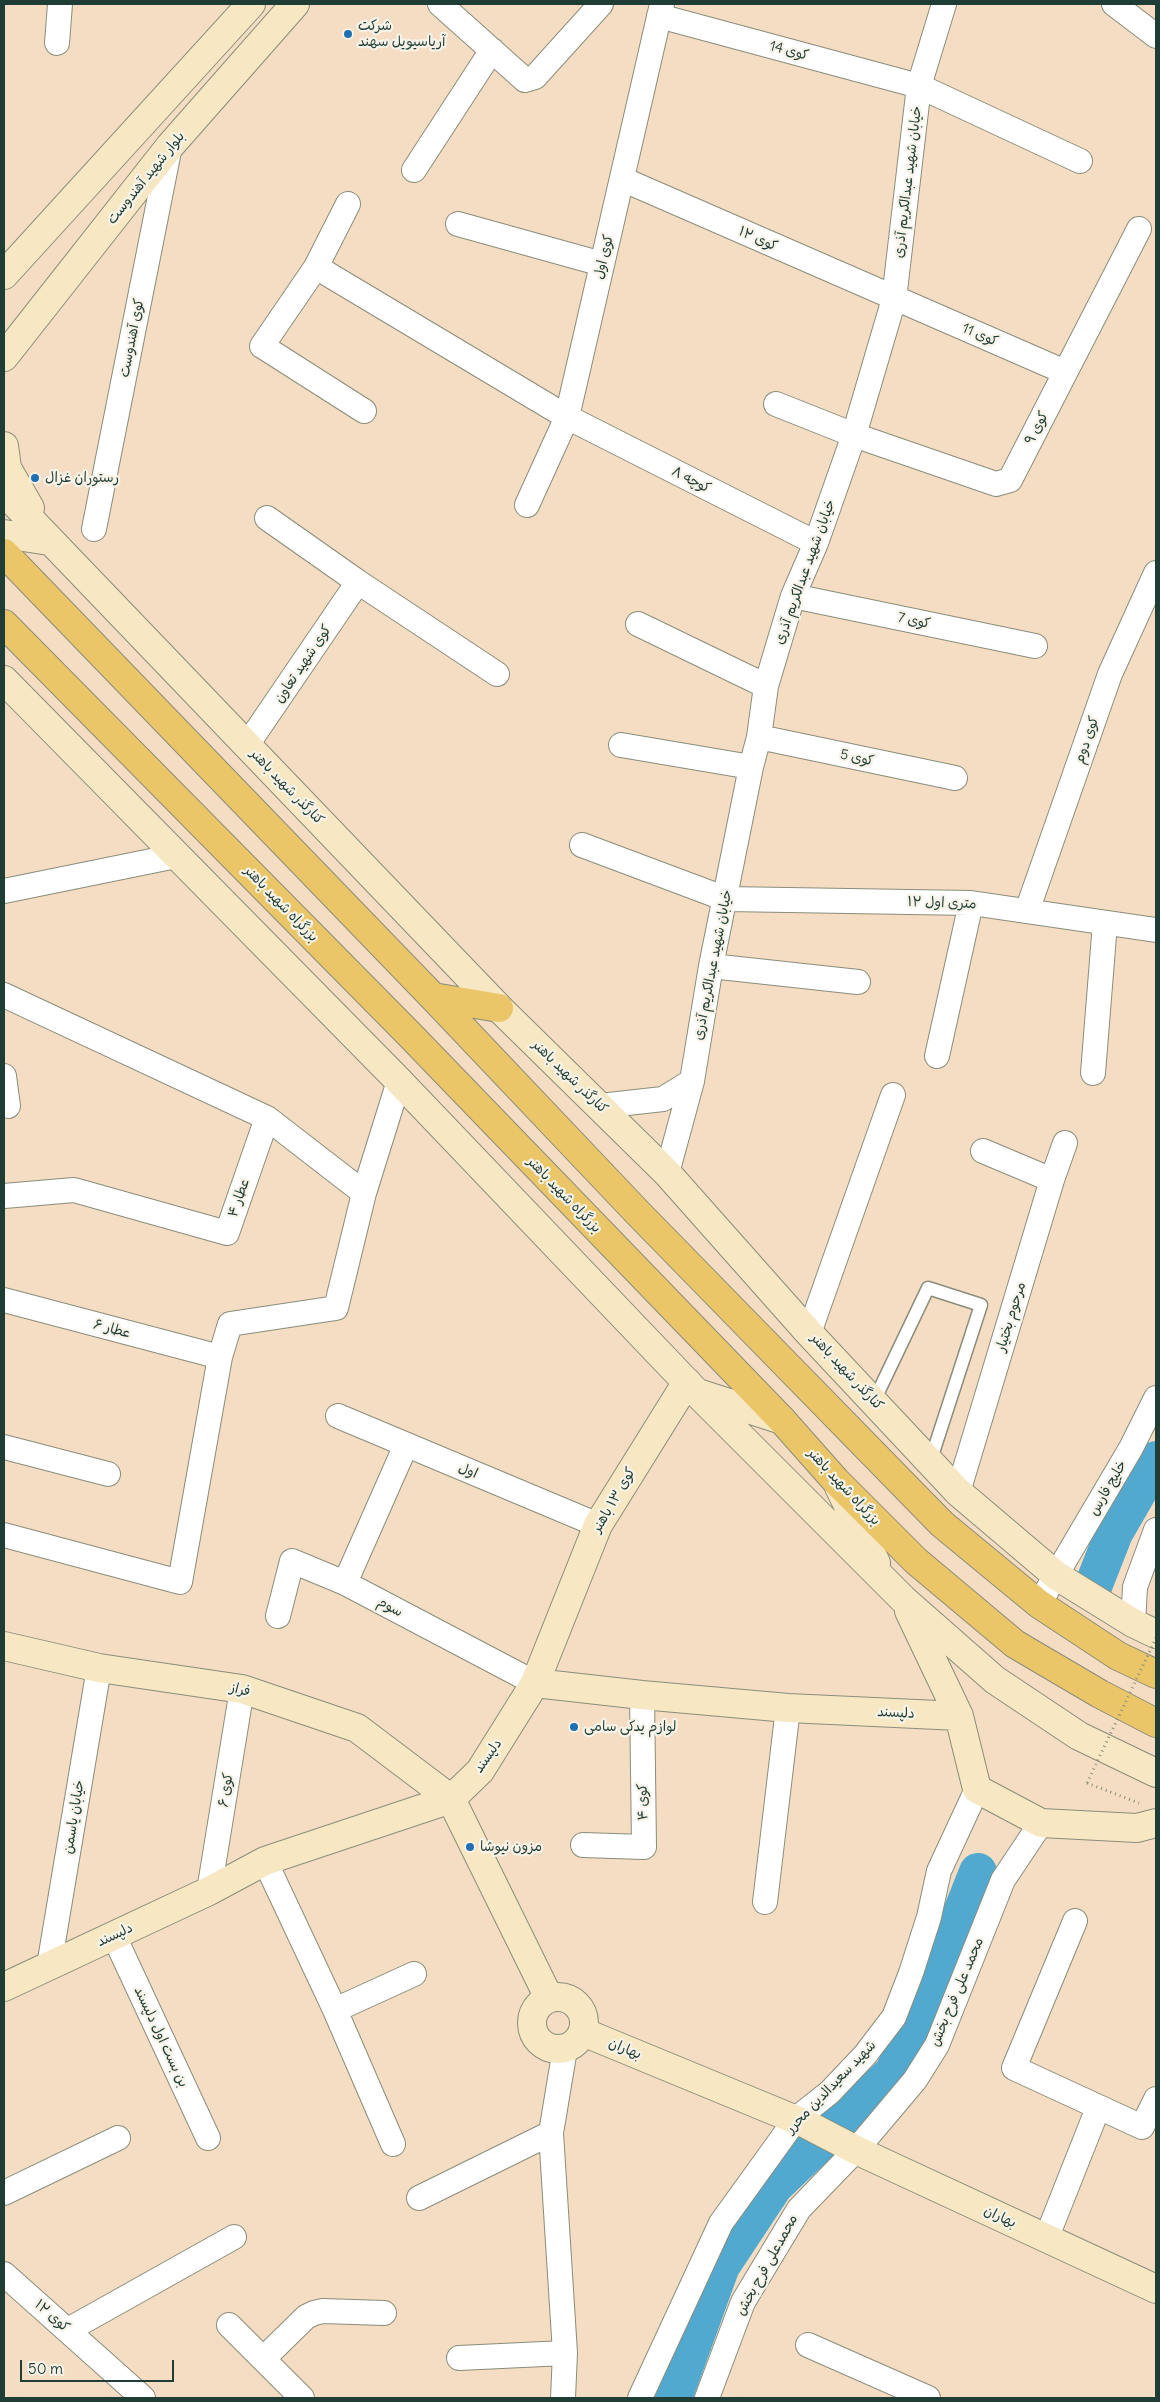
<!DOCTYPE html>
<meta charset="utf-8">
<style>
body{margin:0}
#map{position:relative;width:1160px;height:2402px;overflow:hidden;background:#f4ddc2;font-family:Delius,sans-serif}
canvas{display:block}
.frame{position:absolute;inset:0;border:5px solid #1f3d34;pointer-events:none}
.scale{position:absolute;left:20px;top:2360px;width:154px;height:22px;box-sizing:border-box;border:2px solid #1f3d34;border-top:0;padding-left:6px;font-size:15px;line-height:18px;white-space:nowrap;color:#1f3d34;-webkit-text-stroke:4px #f7f3e8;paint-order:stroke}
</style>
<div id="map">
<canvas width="1160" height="2402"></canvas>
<div class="frame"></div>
<div class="scale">50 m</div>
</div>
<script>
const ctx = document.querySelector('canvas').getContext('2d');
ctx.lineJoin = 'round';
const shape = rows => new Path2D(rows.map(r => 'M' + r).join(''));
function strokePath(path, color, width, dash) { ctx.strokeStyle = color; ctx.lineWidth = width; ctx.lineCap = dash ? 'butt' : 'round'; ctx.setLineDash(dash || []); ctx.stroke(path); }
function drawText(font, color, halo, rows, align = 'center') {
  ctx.font = font + ' Delius,"Playpen Sans Arabic",sans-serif'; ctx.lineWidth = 4.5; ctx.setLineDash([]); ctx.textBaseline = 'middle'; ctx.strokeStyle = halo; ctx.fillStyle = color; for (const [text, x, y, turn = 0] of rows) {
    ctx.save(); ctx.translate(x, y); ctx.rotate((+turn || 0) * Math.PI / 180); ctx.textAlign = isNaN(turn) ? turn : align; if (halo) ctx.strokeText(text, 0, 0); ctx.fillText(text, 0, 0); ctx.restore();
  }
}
const river = shape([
 [1092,1589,1114,1533,1156,1460],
 [673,2398,721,2266,774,2186,893,2073,917,2026,978,1872]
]);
const path = shape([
 [1087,1783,1139,1803]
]);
const lane = shape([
 [874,1401,928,1288,981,1305,930,1462]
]);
const street = shape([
 [440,4,525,80,535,77,601,4],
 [1114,4,1156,36],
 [659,16,919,86,1080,161],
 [57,43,60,4],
 [414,170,492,50],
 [622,179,1065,372],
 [348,204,316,267,262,346,364,411],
 [458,224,602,264],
 [316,267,567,417,816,543],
 [776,404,854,435,996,484,1010,480,1139,229],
 [527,505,567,417,662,4],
 [267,518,358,582,497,674],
 [94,529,170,146],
 [793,596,1035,646],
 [638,624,766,686],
 [759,737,955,778],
 [247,745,358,582],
 [621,745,751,767],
 [582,845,726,899,971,903,1156,930],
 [4,891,176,856],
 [1027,911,1110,674,1156,573],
 [711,966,858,982],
 [4,995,267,1118],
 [937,1056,971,903],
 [1093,1073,1105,923],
 [4,1076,8,1106],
 [600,1106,663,1099,692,1081],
 [983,1151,1052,1180],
 [667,1173,692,1081,711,966,751,767,759,737,766,686,793,596,816,543,854,435,894,299,919,86,944,4],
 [4,1196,74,1190,227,1233,267,1118,364,1193],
 [4,1300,220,1357],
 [809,1333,893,1095],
 [338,1416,598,1525],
 [4,1447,108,1474],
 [958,1492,1052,1180,1065,1143],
 [4,1535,180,1582,220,1357,230,1324,336,1308,364,1193,399,1081],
 [345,1583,406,1445],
 [1039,1604,1131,1448,1156,1398],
 [278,1616,292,1561,345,1583,535,1683],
 [1133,1623,1135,1587,1156,1530],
 [583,1845,644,1847,642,1695],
 [265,1861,335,2010,393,2144],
 [209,1891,242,1689],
 [765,1902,788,1708],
 [1075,1921,1014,2068,1142,2127,1156,2099],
 [114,1936,208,2138],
 [49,1966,99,1668],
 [335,2010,414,1974],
 [4,2193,118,2138],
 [419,2198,551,2133],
 [1046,2239,1098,2108],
 [4,2274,143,2398],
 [229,2325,302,2398],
 [68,2330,234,2237],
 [808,2345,928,2398],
 [459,2358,565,2353],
 [263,2359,306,2317,314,2313,323,2311,384,2313],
 [563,2398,565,2353,551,2133,565,2049],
 [640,2398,721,2223,796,2119,830,2092,865,2055,894,2017,911,1973,929,1917,939,1871,977,1789],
 [707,2398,743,2302,799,2209,856,2150,915,2080,937,2045,1003,1880,1041,1823]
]);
const secondary = shape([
 [4,275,251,4],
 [4,357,170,146,295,4],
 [4,446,7,468,30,508],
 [4,492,499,1008,667,1173,809,1333,958,1492,1057,1576,1133,1623,1156,1634],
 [4,534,49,541],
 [4,680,399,1081,697,1393,904,1600,995,1680,1079,1736,1156,1773],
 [701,1394,782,1420],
 [839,1487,876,1563],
 [909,1611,959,1716,977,1789,1041,1823,1137,1828,1156,1823],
 [4,1646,99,1668,242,1689,357,1728,451,1799,549,1998],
 [535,1683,642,1695,788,1708,959,1716],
 [4,1987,209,1891,265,1861,451,1799,480,1771,535,1683,598,1525,687,1382],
 '532 2023a26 26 0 1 1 52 0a26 26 0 1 1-52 0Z',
 [583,2032,806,2124,856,2150,1156,2289]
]);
const highway = shape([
 [4,553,433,997,637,1212,942,1524,1039,1604,1118,1656,1156,1674],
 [4,624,410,1035,782,1420,836,1481,916,1561,1015,1644,1100,1694,1156,1723],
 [433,997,499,1008]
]);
const pathBridge = shape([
 [1087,1783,1156,1638]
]);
const markers = [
 [348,34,5,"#1f6fb2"],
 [35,478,5,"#1f6fb2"],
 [574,1727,5,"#1f6fb2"],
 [470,1847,5,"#1f6fb2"]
];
const poiNames = [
 ["شرکت",358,26],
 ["آریاسیویل سهند",358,42],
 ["رستوران غزال",45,478],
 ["لوازم یدکی سامی",584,1727],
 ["مزون نیوشا",480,1847]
];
const streetNames = [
 ["کوی 14",789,51,15],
 ["بلوار شهید آهندوست",146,178,-51],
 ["خیابان شهید عبدالکریم آذری",908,182,-83],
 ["کوی ۱۲",758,239,24],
 ["کوی اول",604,257,-77],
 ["کوی 11",980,335,23],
 ["کوی آهندوست",132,338,-79],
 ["کوی ۹",1037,428,-63],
 ["کوچه ۸",691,480,27],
 ["خیابان شهید عبدالکریم آذری",805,572,-70],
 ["کوی 7",914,621,12],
 ["کوی شهید تعاون",303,664,-56],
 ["کوی دوم",1087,740,-71],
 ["کوی 5",857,758,12],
 ["کنارگذر شهید باهنر",287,787,46],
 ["۱۲ متری اول",942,903,2],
 ["بزرگراه شهید باهنر",281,904,46],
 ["خیابان شهید عبدالکریم آذری",713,965,-79],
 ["کنارگذر شهید باهنر",570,1077,44],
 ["بزرگراه شهید باهنر",564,1195,46],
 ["عطار ۴",239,1198,-71],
 ["مرحوم بختیار",1011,1317,-73],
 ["عطار ۶",112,1329,15],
 ["کنارگذر شهید باهنر",847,1372,47],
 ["اول",468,1471,23],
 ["بزرگراه شهید باهنر",844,1487,47],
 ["خلیج فارس",1108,1488,-60],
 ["کوی ۱۳ باهنر",614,1500,-60],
 ["سوم",390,1607,28],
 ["فراز",240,1690,13],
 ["دلپسند",896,1713,3],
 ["دلپسند",488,1756,-55],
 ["کوی ۶",226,1790,-81],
 ["کوی ۴",643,1802,-91],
 ["خیابان یاسمن",74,1817,-81],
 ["دلپسند",115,1935,-25],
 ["محمد علی فرح بخش",957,1992,-67],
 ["بن بست اول دلپسند",161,2037,65],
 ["بهاران",625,2049,22],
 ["شهید سعیدالدین محرر",831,2087,-46],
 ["بهاران",1000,2217,25],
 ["محمدعلی فرح بخش",767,2265,-61],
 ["کوی ۱۲",52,2316,41]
];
strokePath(river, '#52a9cf', 38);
strokePath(lane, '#8a8d7b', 15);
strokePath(street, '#8a8d7b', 26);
strokePath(secondary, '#8a8d7b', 30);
strokePath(highway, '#8a8d7b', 30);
strokePath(path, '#8a8d7b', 3, [1, 4]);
strokePath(lane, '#fff', 12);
strokePath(street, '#fff', 24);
strokePath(secondary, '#f7e8c3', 28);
strokePath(highway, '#eac669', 28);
strokePath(pathBridge, '#8a8d7b', 3, [1, 4]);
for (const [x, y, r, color] of markers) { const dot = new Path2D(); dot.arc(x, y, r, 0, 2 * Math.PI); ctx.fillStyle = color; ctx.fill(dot); strokePath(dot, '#f7f3e8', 2); }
drawText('14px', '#1f3d34', '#f7f3e8', poiNames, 'left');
drawText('14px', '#1f3d34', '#f7f3e8', streetNames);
</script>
